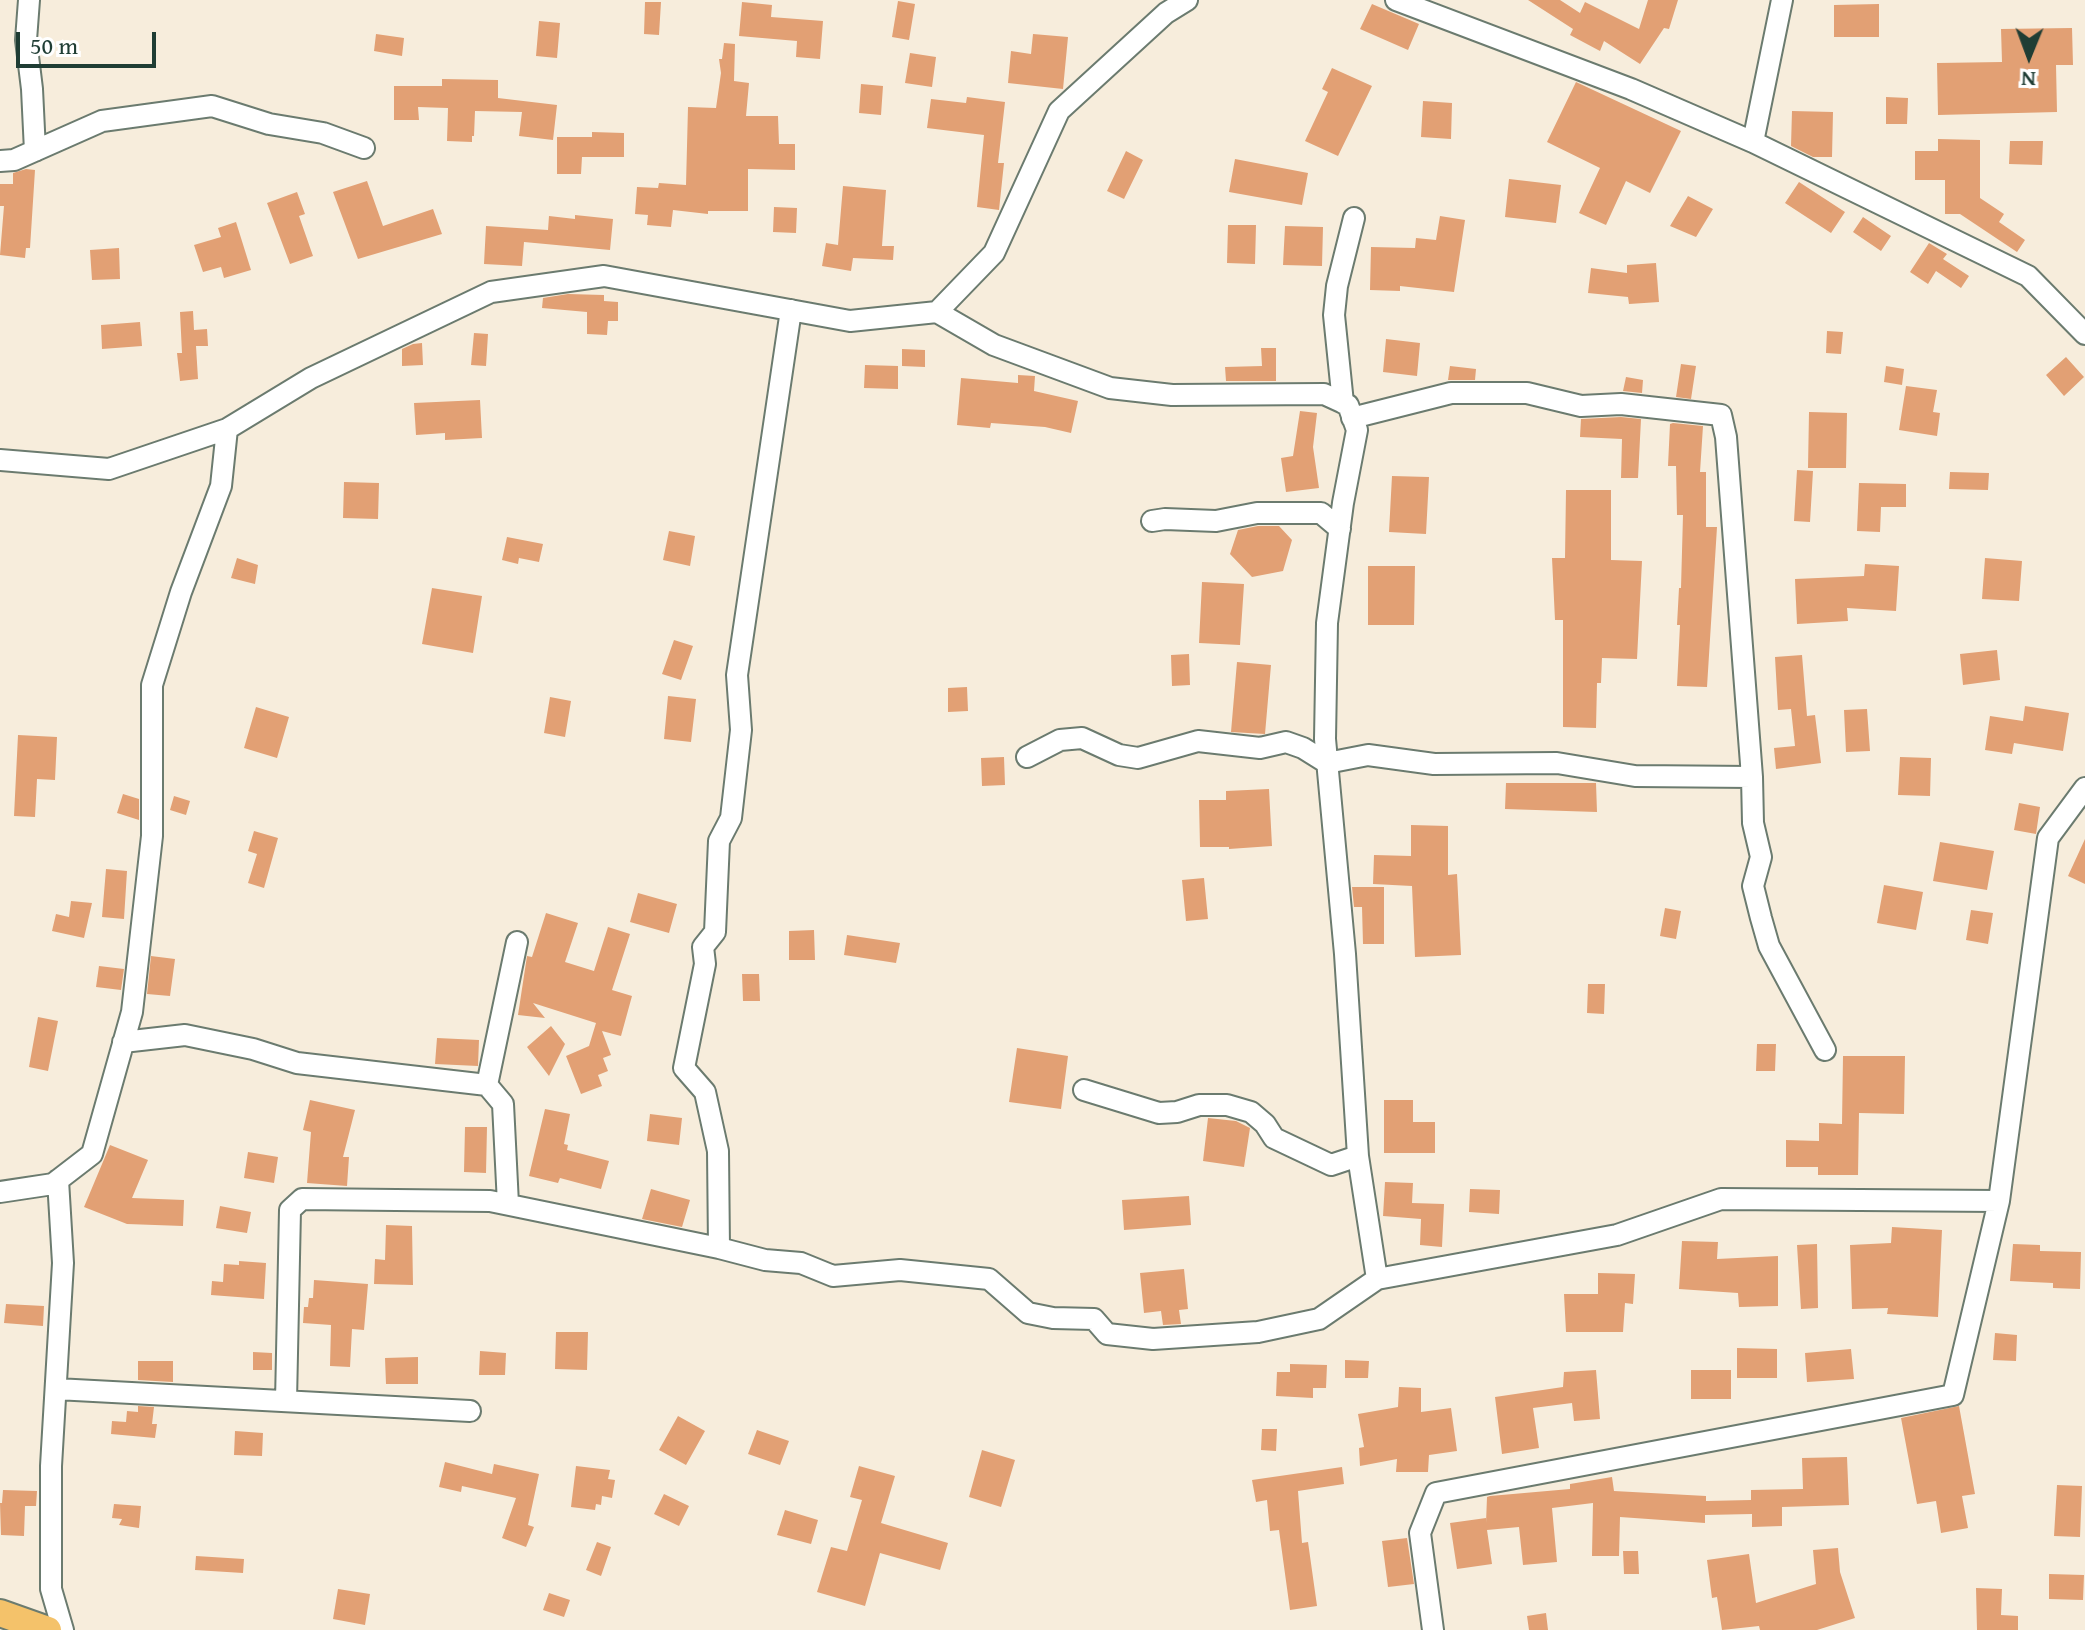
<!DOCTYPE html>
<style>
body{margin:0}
#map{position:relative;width:2085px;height:1630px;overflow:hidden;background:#f7eddc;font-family:"Gentium Book Plus",serif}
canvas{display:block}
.north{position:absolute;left:1989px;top:16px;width:80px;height:80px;-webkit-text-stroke:6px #fff;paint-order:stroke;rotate:181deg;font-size:22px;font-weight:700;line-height:32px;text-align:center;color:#1f3d34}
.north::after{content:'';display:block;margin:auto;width:28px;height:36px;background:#1f3d34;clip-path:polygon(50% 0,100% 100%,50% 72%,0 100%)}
.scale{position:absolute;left:16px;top:32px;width:140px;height:36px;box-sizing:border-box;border:4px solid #1f3d34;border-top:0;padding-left:10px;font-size:24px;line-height:28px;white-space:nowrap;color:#1f3d34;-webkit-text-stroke:6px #fff;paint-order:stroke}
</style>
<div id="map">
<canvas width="2085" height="1630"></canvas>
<div class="north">N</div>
<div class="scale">50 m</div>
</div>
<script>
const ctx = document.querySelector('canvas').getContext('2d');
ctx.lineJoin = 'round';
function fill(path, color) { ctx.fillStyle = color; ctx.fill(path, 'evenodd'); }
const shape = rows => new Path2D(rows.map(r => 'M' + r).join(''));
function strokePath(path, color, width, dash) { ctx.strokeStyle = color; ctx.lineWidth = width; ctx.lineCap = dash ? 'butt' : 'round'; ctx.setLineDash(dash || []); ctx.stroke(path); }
const building = shape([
 [1528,0,1560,0,1580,13,1585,2,1639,29,1648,0,1678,0,1669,29,1664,28,1640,64,1604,41,1600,51,1570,35,1573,29],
 [898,1,915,4,909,40,892,37],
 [645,2,661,2,659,35,644,34],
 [742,2,772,5,771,17,823,21,820,59,796,57,797,41,739,36],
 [1372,4,1419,24,1408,50,1360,29],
 [1879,4,1879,37,1834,37,1834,5],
 [539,21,560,23,557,58,536,56],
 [2072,28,2073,65,2056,65,2057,112,1938,115,1937,63,2002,62,2001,29],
 [376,34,404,38,402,56,374,51],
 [1033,34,1068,37,1063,89,1008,83,1011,51,1031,54],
 [724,43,735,44,734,81,749,83,746,116,778,116,779,144,795,144,795,170,748,169,748,211,708,211,708,214,673,210,671,227,647,225,648,215,635,214,637,187,658,188,659,183,686,185,688,107,716,108,721,73,719,59,722,59],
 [910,53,936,57,932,87,905,83],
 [1332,68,1372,86,1338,156,1305,141,1328,92,1322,89],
 [442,79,498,80,498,98,557,105,553,140,519,136,522,112,475,111,474,136,472,136,472,142,447,141,448,108,418,107,419,120,394,120,394,86,442,86],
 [1576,82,1681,131,1650,193,1626,181,1606,225,1579,213,1600,168,1547,142],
 [861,84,883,86,881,115,859,113],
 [967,97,1005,102,998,163,1004,163,999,210,977,207,984,135,927,128,931,99,966,103],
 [1886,97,1908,98,1907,124,1886,124],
 [1423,101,1452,103,1451,139,1421,137],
 [1792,111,1833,112,1832,157,1813,157,1791,146],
 [592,132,624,133,624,157,582,157,581,174,557,174,557,137,592,137],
 [1938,139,1980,140,1980,198,2004,214,1999,222,2025,240,2017,252,1960,214,1945,214,1945,180,1915,180,1915,151,1938,151],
 [2010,141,2043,141,2042,165,2009,164],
 [1126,151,1143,160,1124,199,1107,191],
 [1235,159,1308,173,1302,205,1229,192],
 [26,169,35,170,30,248,26,248,25,258,0,255,4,206,0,206,0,184,13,184,13,173],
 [1509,179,1561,185,1556,223,1505,217],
 [367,181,383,226,433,209,442,234,358,259,333,192],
 [1799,182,1845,212,1831,233,1785,203],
 [843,186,886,190,882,246,894,246,893,260,853,258,851,271,822,266,826,243,838,245],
 [297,192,305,214,299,216,313,256,290,264,267,203],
 [1688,196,1713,209,1696,237,1670,226],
 [774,207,797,208,796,233,773,232],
 [575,215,613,219,610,250,524,242,522,266,484,264,486,226,548,230,549,216,575,219],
 [1440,216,1465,220,1454,292,1400,286,1400,291,1370,290,1371,247,1415,248,1416,238,1436,240],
 [1863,217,1891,236,1881,251,1853,232],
 [236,222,251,270,224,278,221,267,203,272,194,245,221,237,218,228],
 [1228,225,1256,225,1255,264,1227,263],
 [1285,226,1323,227,1322,266,1283,265],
 [1929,243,1947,254,1943,259,1969,276,1961,288,1936,271,1928,284,1910,272],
 [119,248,120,279,92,280,90,250],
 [1656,263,1659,302,1629,304,1628,297,1588,293,1591,268,1627,273,1627,265],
 [568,294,604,295,604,301,618,302,618,321,608,321,607,335,587,334,587,312,542,308,543,298],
 [193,311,194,330,207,329,208,346,196,346,198,379,180,381,177,353,182,353,180,312],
 [140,322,142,346,102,349,101,325],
 [1827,331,1843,332,1841,354,1826,353],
 [474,333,488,334,486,366,471,365],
 [1386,339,1420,343,1417,376,1383,372],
 [422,343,423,365,402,366,402,349,413,344],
 [1261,348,1276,348,1276,381,1226,381,1225,367,1262,366],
 [902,349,925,350,925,367,902,366],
 [2066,357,2084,377,2064,396,2046,375],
 [1681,364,1696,366,1691,399,1676,397],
 [865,365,898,366,898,389,864,388],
 [1450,366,1476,369,1475,380,1448,380],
 [1886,366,1904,369,1902,385,1884,382],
 [1018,375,1035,376,1034,391,1078,401,1071,433,1045,427,991,423,990,428,957,425,961,378,1018,383],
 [1626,377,1643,380,1642,393,1623,391],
 [1906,386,1937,390,1933,412,1940,413,1937,436,1899,430],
 [480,400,482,438,445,440,445,433,416,435,414,403],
 [1300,411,1317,413,1313,447,1319,488,1286,492,1281,458,1293,456],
 [1809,412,1847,413,1846,468,1808,468],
 [1621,417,1641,419,1638,478,1621,478,1622,439,1580,437,1581,419],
 [1673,423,1703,426,1700,472,1706,472,1706,527,1717,527,1707,687,1677,686,1680,625,1677,625,1679,588,1681,588,1683,515,1677,515,1676,466,1668,466,1670,424],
 [1797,470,1813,471,1810,522,1794,521],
 [1950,472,1989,473,1988,490,1949,489],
 [1392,476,1429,477,1426,534,1389,532],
 [344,482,379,483,378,519,343,518],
 [1859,483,1906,484,1906,507,1881,507,1880,532,1857,531],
 [1566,490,1611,490,1611,560,1642,561,1637,659,1602,658,1601,683,1597,683,1596,728,1563,727,1563,620,1555,620,1552,558,1565,558],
 [1258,526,1279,526,1292,540,1283,571,1252,577,1230,554,1238,530],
 [669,531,695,536,690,566,663,560],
 [507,537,543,544,539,562,519,558,518,564,502,560],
 [237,558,258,565,255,584,231,578],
 [1985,558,2022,561,2019,601,1982,599],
 [1865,564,1899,566,1896,611,1847,608,1848,621,1797,624,1795,579,1864,576],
 [1368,566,1415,566,1414,625,1368,625],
 [1202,582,1244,584,1240,645,1199,643],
 [432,588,482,596,473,653,422,644],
 [674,640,693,646,681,680,662,674],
 [1997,650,2000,680,1963,685,1960,654],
 [1189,654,1190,685,1172,686,1171,655],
 [1802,655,1807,716,1815,715,1821,763,1776,769,1774,748,1795,746,1791,709,1778,710,1775,657],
 [1237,662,1271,665,1265,734,1231,732],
 [967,687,968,711,948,712,948,688],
 [668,696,696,699,691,742,664,739],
 [550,697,571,701,565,737,544,733],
 [2025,706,2069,713,2063,751,2014,743,2012,754,1985,750,1990,716,2023,721],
 [256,707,289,717,277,758,244,748],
 [1867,709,1870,751,1846,752,1844,710],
 [18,735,57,737,55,780,37,779,35,817,14,816],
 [1004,757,1005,785,982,786,981,758],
 [1900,757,1931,758,1930,796,1898,795],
 [1506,783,1596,783,1597,812,1505,809],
 [1269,789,1272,846,1229,849,1229,847,1200,847,1199,800,1226,800,1226,791],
 [123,794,139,799,139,820,117,813],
 [174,796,190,801,186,815,170,810],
 [2019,803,2040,807,2036,834,2014,830],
 [1411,825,1448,826,1448,875,1457,874,1461,955,1415,957,1412,886,1373,884,1374,855,1411,856],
 [254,831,278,838,264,888,248,883,257,854,248,851],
 [2085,839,2085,884,2068,876],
 [1940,842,1994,851,1987,890,1933,881],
 [106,869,127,871,124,919,102,917],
 [1204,878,1208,919,1186,921,1182,880],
 [1884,885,1923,892,1916,930,1877,923],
 [1352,887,1384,887,1384,944,1363,944,1362,907,1354,907],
 [638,893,677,904,669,933,630,922],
 [71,901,92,903,84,938,52,931,56,914,69,917],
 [1665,908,1681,911,1676,939,1660,936],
 [1971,910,1993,913,1988,944,1966,940],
 [546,913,578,923,565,962,594,971,608,927,630,934,612,990,632,996,621,1036,602,1031,611,1055,603,1058,608,1071,598,1075,602,1086,581,1094,566,1056,589,1046,596,1023,533,1003,545,1018,518,1015,527,956,532,957],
 [814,930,815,960,789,960,789,931],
 [847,935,900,943,896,963,844,955],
 [151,956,175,959,170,996,147,994],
 [99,966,124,969,121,990,96,987],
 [742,974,759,974,760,1001,743,1001],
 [1588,984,1605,984,1604,1014,1587,1013],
 [38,1017,58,1021,48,1071,29,1067],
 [551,1026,565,1044,549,1076,527,1047],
 [437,1038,479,1040,478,1066,435,1064],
 [1757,1044,1776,1044,1775,1071,1756,1071],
 [1017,1048,1068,1056,1061,1109,1009,1102],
 [1843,1056,1905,1056,1904,1114,1859,1113,1858,1175,1818,1175,1818,1167,1786,1167,1786,1140,1819,1141,1819,1123,1842,1124],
 [310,1100,355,1110,343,1157,349,1157,347,1186,307,1183,311,1132,303,1130],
 [1384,1100,1413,1100,1413,1122,1435,1122,1435,1153,1384,1153],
 [545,1109,570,1114,564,1144,568,1145,567,1150,609,1161,601,1189,560,1178,558,1183,529,1176],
 [650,1114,682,1118,679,1145,647,1141],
 [1208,1118,1236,1121,1250,1128,1244,1167,1203,1161],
 [465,1127,487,1127,486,1173,464,1172],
 [110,1145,148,1160,132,1198,184,1200,183,1226,127,1224,84,1207],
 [248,1152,278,1157,274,1183,244,1178],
 [1385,1182,1413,1183,1412,1203,1444,1204,1442,1247,1420,1245,1421,1219,1383,1216],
 [651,1189,690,1200,682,1227,642,1219],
 [1470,1189,1500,1190,1499,1214,1469,1212],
 [1189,1196,1191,1225,1124,1230,1122,1200],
 [220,1206,251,1212,247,1233,216,1228],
 [386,1225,412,1226,413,1285,374,1284,375,1259,385,1260],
 [1892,1227,1942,1230,1938,1317,1887,1314,1888,1308,1852,1309,1850,1245,1891,1243],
 [1682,1241,1718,1242,1717,1259,1778,1256,1778,1306,1739,1307,1738,1293,1679,1289],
 [1817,1244,1818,1308,1801,1309,1797,1245],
 [2013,1244,2040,1245,2040,1251,2081,1252,2080,1289,2053,1288,2053,1283,2010,1281],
 [239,1261,266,1263,264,1299,211,1295,212,1281,223,1282,224,1264,239,1265],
 [1184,1269,1188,1309,1179,1310,1181,1324,1163,1325,1161,1311,1144,1313,1140,1273],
 [1598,1273,1635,1274,1633,1304,1625,1303,1623,1332,1566,1332,1564,1294,1598,1294],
 [314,1280,368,1284,364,1330,352,1329,350,1367,330,1366,331,1325,303,1323,304,1307,308,1307,309,1298,313,1298],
 [6,1304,44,1306,43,1326,4,1323],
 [556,1332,588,1332,587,1370,555,1369],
 [1995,1333,2017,1335,2016,1361,1993,1360],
 [1737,1348,1777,1349,1777,1378,1737,1378],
 [1851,1349,1854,1379,1807,1382,1805,1353],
 [480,1351,506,1353,505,1375,479,1375],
 [253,1352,272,1353,272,1370,253,1370],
 [418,1357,418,1384,386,1384,385,1358],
 [1345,1360,1369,1361,1368,1378,1345,1378],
 [138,1361,173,1361,173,1382,138,1380],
 [1290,1364,1327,1365,1326,1388,1313,1388,1313,1398,1276,1396,1277,1372,1290,1372],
 [1596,1370,1600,1419,1574,1421,1572,1403,1533,1408,1539,1448,1502,1454,1495,1397,1563,1387,1564,1372],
 [1691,1370,1731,1370,1731,1399,1691,1399],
 [1399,1387,1421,1388,1421,1412,1451,1408,1457,1451,1429,1455,1428,1472,1396,1472,1397,1459,1360,1466,1359,1448,1364,1447,1358,1414,1398,1407],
 [138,1406,154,1407,152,1424,157,1424,155,1438,111,1434,112,1421,126,1422,127,1411,138,1412],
 [1959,1406,1975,1494,1962,1496,1968,1528,1941,1533,1936,1501,1917,1504,1901,1418],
 [678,1416,705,1431,686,1465,659,1450],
 [1262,1429,1277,1429,1276,1451,1261,1450],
 [757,1430,789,1441,780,1465,748,1454],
 [235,1431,263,1433,262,1456,234,1455],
 [982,1450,1015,1460,1001,1507,969,1497],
 [1847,1457,1849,1505,1782,1507,1782,1526,1752,1527,1752,1514,1705,1515,1705,1523,1620,1517,1619,1556,1592,1556,1593,1503,1552,1508,1557,1562,1523,1565,1519,1527,1487,1530,1492,1564,1457,1569,1450,1523,1486,1518,1486,1523,1487,1497,1490,1496,1570,1489,1570,1484,1612,1477,1614,1491,1706,1496,1706,1501,1751,1500,1751,1490,1803,1489,1802,1458],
 [445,1462,492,1474,494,1464,539,1474,528,1525,534,1527,526,1547,502,1538,516,1498,462,1486,461,1492,439,1487],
 [576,1466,610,1470,608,1479,615,1480,612,1498,602,1496,601,1505,596,1504,595,1510,571,1507],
 [859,1466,895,1476,881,1523,948,1543,940,1570,880,1553,865,1606,817,1592,831,1547,847,1551,862,1500,850,1497],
 [1342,1467,1344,1484,1298,1491,1302,1543,1308,1542,1317,1606,1290,1610,1279,1530,1270,1531,1267,1500,1256,1502,1252,1480],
 [2057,1485,2082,1486,2080,1537,2054,1536],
 [3,1490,37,1491,36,1506,25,1506,24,1536,1,1535,0,1503,2,1503],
 [664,1494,689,1506,679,1526,654,1514],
 [114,1504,141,1506,139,1528,119,1525,122,1519,112,1518],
 [785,1510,818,1520,811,1544,777,1535],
 [1407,1538,1414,1584,1388,1587,1382,1541],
 [597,1542,611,1547,601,1576,586,1570],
 [1838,1548,1840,1572,1855,1618,1817,1630,1760,1630,1759,1626,1722,1630,1717,1597,1712,1598,1707,1560,1749,1554,1756,1603,1816,1584,1813,1550],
 [1623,1551,1638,1551,1639,1574,1624,1574],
 [196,1556,244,1559,243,1573,195,1570],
 [2049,1574,2084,1575,2083,1600,2049,1599],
 [1976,1588,2002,1589,2001,1615,2018,1616,2018,1630,1977,1630],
 [338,1589,370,1594,365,1625,333,1619],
 [549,1593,570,1600,564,1617,543,1610],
 [1546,1613,1548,1630,1529,1630,1527,1616]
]);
const minor = shape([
 [29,0,26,40,32,89,35,151],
 [1396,0,1631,89,1753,142,2028,276,2085,334],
 [1753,142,1782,0],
 [0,161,14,160,102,121,212,106,269,124,323,133,364,148],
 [791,310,737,675,741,730,731,818,719,841,715,932,703,947,705,964,684,1068,705,1092,718,1151,719,1248,765,1260,801,1263,833,1276,900,1270,989,1279,1028,1313,1053,1318,1094,1319,1107,1334,1153,1339,1258,1332,1319,1319,1377,1279],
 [937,312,994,345,1110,388,1172,395,1324,394,1348,405,1357,430,1343,503,1327,623,1325,739,1345,954,1358,1156,1377,1279,1617,1235,1721,1199,1999,1201],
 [1343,403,1334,315,1337,286,1354,218],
 [0,460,109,469,227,429,311,378,491,292,604,276,850,321,937,312,994,253,1059,111,1166,13,1187,0],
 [1152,521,1165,519,1216,521,1257,513,1321,513,1340,529],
 [1027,757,1060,740,1082,738,1119,755,1138,758,1198,741,1260,748,1286,742,1303,748,1327,763,1368,755,1434,764,1557,763,1635,776,1752,777,1726,437,1721,415,1621,404,1581,406,1527,393,1451,393,1352,418],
 [1752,777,1753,823,1761,857,1753,886,1761,918,1769,946,1825,1050],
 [123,1042,185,1035,253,1049,297,1063,487,1085,503,1104,508,1204],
 [487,1085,517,942],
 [1084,1090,1159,1113,1177,1112,1199,1105,1227,1105,1251,1112,1265,1124,1274,1138,1331,1165,1358,1156],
 [58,1180,63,1263,51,1466,51,1589,63,1630],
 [0,1192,53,1184,92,1154,132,1012,152,836,152,685,181,592,221,486,227,429],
 [56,1389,470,1411],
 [286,1401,290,1210,302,1199,490,1201,719,1248],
 [1433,1630,1420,1533,1436,1493,1953,1395,1999,1201,2048,838,2085,788]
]);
const major = shape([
 [0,1613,48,1630]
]);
fill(building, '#e2a074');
strokePath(minor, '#6b7b6f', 24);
strokePath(major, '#6b7b6f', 30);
strokePath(minor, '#fff', 20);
strokePath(major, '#f4c26a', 26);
</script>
